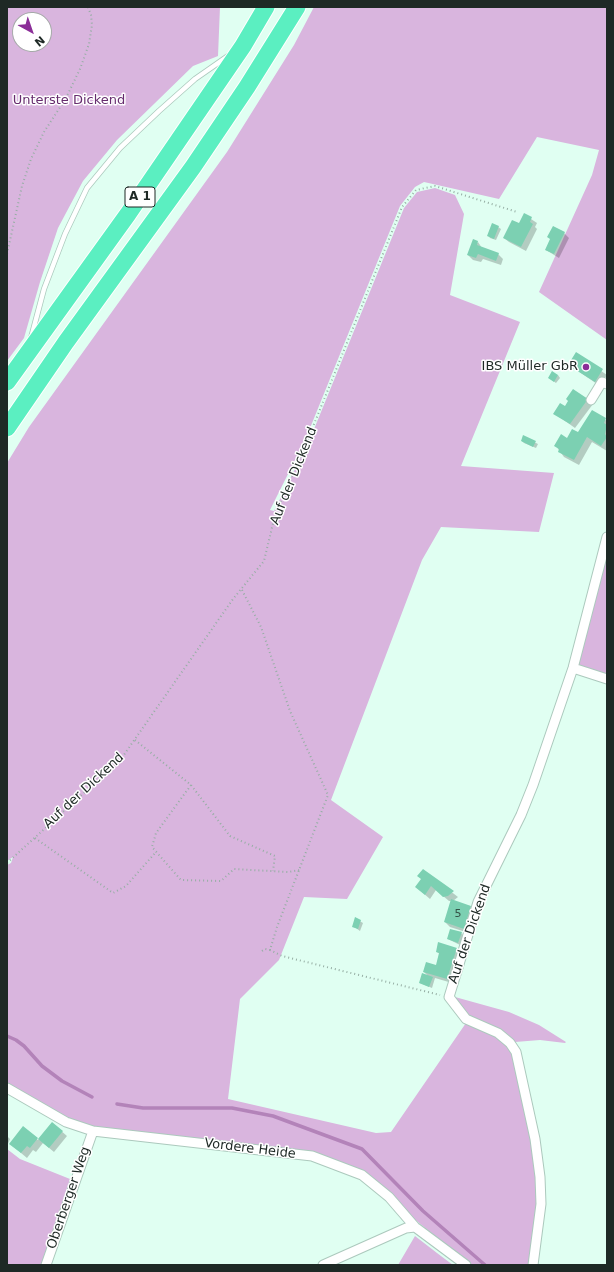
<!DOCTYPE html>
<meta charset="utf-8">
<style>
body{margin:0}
#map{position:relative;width:614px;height:1272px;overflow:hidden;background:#e0fff2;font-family:"DejaVu Sans",sans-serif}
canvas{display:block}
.frame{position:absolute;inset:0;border:8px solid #1e2925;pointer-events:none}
.north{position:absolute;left:12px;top:12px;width:40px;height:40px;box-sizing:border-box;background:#fff;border:1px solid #a5a9a8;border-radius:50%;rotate:140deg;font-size:11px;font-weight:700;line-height:16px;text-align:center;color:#1e2925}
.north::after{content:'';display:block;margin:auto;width:14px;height:18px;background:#8b2e98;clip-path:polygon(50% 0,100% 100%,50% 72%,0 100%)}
</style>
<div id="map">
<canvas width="614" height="1272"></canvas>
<div class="frame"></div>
<div class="north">N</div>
</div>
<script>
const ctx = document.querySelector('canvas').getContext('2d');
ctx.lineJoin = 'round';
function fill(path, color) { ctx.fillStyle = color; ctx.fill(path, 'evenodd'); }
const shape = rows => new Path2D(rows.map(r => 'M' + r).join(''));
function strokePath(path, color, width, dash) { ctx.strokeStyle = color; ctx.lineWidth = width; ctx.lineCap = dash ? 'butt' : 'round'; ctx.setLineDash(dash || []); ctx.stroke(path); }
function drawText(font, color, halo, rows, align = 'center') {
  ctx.font = font + ' "DejaVu Sans",sans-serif'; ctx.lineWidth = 3; ctx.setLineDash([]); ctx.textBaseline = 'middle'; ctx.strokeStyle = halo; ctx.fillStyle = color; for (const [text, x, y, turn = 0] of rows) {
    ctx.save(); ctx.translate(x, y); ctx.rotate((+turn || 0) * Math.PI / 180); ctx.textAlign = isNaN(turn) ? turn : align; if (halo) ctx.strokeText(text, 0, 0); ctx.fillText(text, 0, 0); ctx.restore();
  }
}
const green = shape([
 [7,7,220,7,218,56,193,66,117,140,83,181,58,228,40,282,24,338,7,361],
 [20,20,44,20,44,44,20,44],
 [314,7,607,7,607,340,539,292,592,175,599,150,537,137,499,199,424,182,415,187,400,206,306,438,270,510,274,511,310,439,404,208,417,192,435,188,455,195,464,214,450,295,520,322,461,466,554,473,539,532,441,527,422,560,331,800,383,837,347,899,304,897,279,960,240,999,228,1099,376,1133,391,1132,466,1023,502,1040,514,1056,535,1153,538,1207,529,1265,471,1265,413,1218,366,1172,312,1152,93,1128,67,1118,7,1084,7,865,11,863,13,857,7,861,7,463,29,427,227,152,294,45],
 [607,553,607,675,577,665],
 [455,997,509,1012,539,1025,566,1042,565,1043,540,1040,515,1042,503,1032,468,1016],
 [7,1149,20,1159,70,1179,42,1265,7,1265],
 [415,1236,437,1253,453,1265,398,1265]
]);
const shadow = shape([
 [525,215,537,223,535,227,537,229,526,251,509,242,504,238,520,224],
 [498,227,501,229,496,240,490,238,488,235],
 [564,233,569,238,559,258,546,250],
 [478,242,482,248,498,254,503,259,501,265,483,259,481,262,473,260,468,255],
 [576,354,607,375,600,386,569,365],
 [558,375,560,378,556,383,549,378],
 [588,399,593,404,575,428,555,414,565,408],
 [592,411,607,421,607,451,592,442,579,465,564,457,556,446,567,439,583,436],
 [524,437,538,444,536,448,524,443,522,441],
 [423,870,458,897,453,901,471,907,476,912,469,933,450,927,445,922,452,901,449,901,436,890,430,899,416,887,422,879],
 [356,919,363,923,360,931,353,926],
 [461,933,463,935,460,945,448,939],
 [456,949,461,954,452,983,435,978,432,988,420,983,429,977,424,972,436,967,440,954,437,952],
 [52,1123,67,1136,54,1152,43,1143,36,1152,33,1150,27,1158,15,1148,23,1128,38,1140],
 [7,1136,10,1139,7,1146]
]);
const stream = shape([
 [7,1036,16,1040,24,1046,42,1066,62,1081,92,1097],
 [117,1104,143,1108,232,1108,273,1116,362,1149,423,1211,485,1265]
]);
const building = shape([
 [524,213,532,217,530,222,533,224,521,247,503,238,512,220,519,223],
 [492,223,499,226,494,239,487,236],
 [553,226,565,232,554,254,545,250,550,239,547,237],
 [473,239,478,241,477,245,499,253,496,261,478,254,476,258,467,255],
 [576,352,603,369,595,382,568,365],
 [552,371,558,375,554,382,548,378],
 [573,389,588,399,570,424,553,414,560,403,565,406,568,401,566,399],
 [592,410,606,418,604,423,607,425,605,434,607,437,601,446,587,437,574,460,558,452,559,449,554,446,561,434,567,438,572,429,578,432],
 [523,435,536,441,533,447,521,441],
 [423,869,454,891,448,896,443,897,431,886,425,895,415,887,421,879,417,876],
 [451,899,471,906,464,929,444,922],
 [355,917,361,920,358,929,352,927],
 [450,929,462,932,458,943,447,939],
 [438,942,457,948,447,979,423,972,426,962,436,965,439,953,436,952],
 [422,973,433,977,429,987,419,983],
 [52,1122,63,1131,49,1148,38,1139],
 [23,1126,38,1138,30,1148,27,1146,21,1153,9,1144]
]);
const path = shape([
 [7,254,22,186,31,159,44,132,66,98,80,69,89,44,92,25,91,15,88,7],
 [242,590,261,627,290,711,328,795,277,927,270,950,282,956,440,995],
 [135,740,191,785,230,836,275,856,273,871],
 [191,785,156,833,152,847,181,880,221,881,234,869,288,872,300,870],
 [35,838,113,893,126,886,156,852],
 [7,863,121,759,233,599,264,561,275,515,308,439,402,207,416,190,435,186,517,212],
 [262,951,265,949,270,950]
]);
const service = shape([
 [31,338,44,289,65,234,87,188,120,148,159,111,195,79,228,56]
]);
const minor = shape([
 [591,400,602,382,607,384],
 [573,668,607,679],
 [7,1088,66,1122,93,1131,312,1156,362,1175,389,1197,415,1227,466,1265],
 [46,1265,93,1131],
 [323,1265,406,1228,415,1227],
 [533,1265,541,1204,540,1177,535,1139,516,1052,510,1043,498,1033,466,1019,449,997,478,902,521,815,533,785,573,668,607,537]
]);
const motorway = shape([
 [7,382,128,214,243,46,266,7],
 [7,428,66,342,193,167,247,87,297,7]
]);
const markers = [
 [586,367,4,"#8b2e98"]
];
const numberNames = [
 ["5",458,914]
];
const shields = [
 [140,197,30]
];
const shieldNames = [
 ["A 1",140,197]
];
const parkNames = [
 ["Unterste Dickend",69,101]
];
const poiNames = [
 ["IBS Müller GbR",578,367]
];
const streetNames = [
 ["Auf der Dickend",294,476,-68],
 ["Auf der Dickend",84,791,-43],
 ["Auf der Dickend",470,934,-71],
 ["Vordere Heide",250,1149,7],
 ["Oberberger Weg",69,1198,-71]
];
fill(green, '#d9b5de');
fill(shadow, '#0003');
strokePath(stream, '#b383b9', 3.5);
fill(building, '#7cd0b2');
strokePath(service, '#acc9bd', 6);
strokePath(minor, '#acc9bd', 11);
strokePath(motorway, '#fff', 19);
strokePath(path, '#96aea4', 2, [1, 3]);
strokePath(service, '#fff', 4.5);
strokePath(minor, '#fff', 9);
strokePath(motorway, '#5befc1', 17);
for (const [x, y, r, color] of markers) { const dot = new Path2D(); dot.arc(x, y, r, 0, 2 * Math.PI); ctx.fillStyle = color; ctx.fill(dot); strokePath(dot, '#fff', 1.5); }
drawText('11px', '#365348', null, numberNames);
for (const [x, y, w] of shields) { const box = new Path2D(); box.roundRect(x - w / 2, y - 10, w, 20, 3); ctx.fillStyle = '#fff'; ctx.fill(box); strokePath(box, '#1e2925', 1); }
drawText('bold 12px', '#1e2925', null, shieldNames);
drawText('13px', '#662c6e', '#fff', parkNames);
drawText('13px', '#1e2925', '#fff', poiNames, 'right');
drawText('13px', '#1e2925', '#fff', streetNames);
</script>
